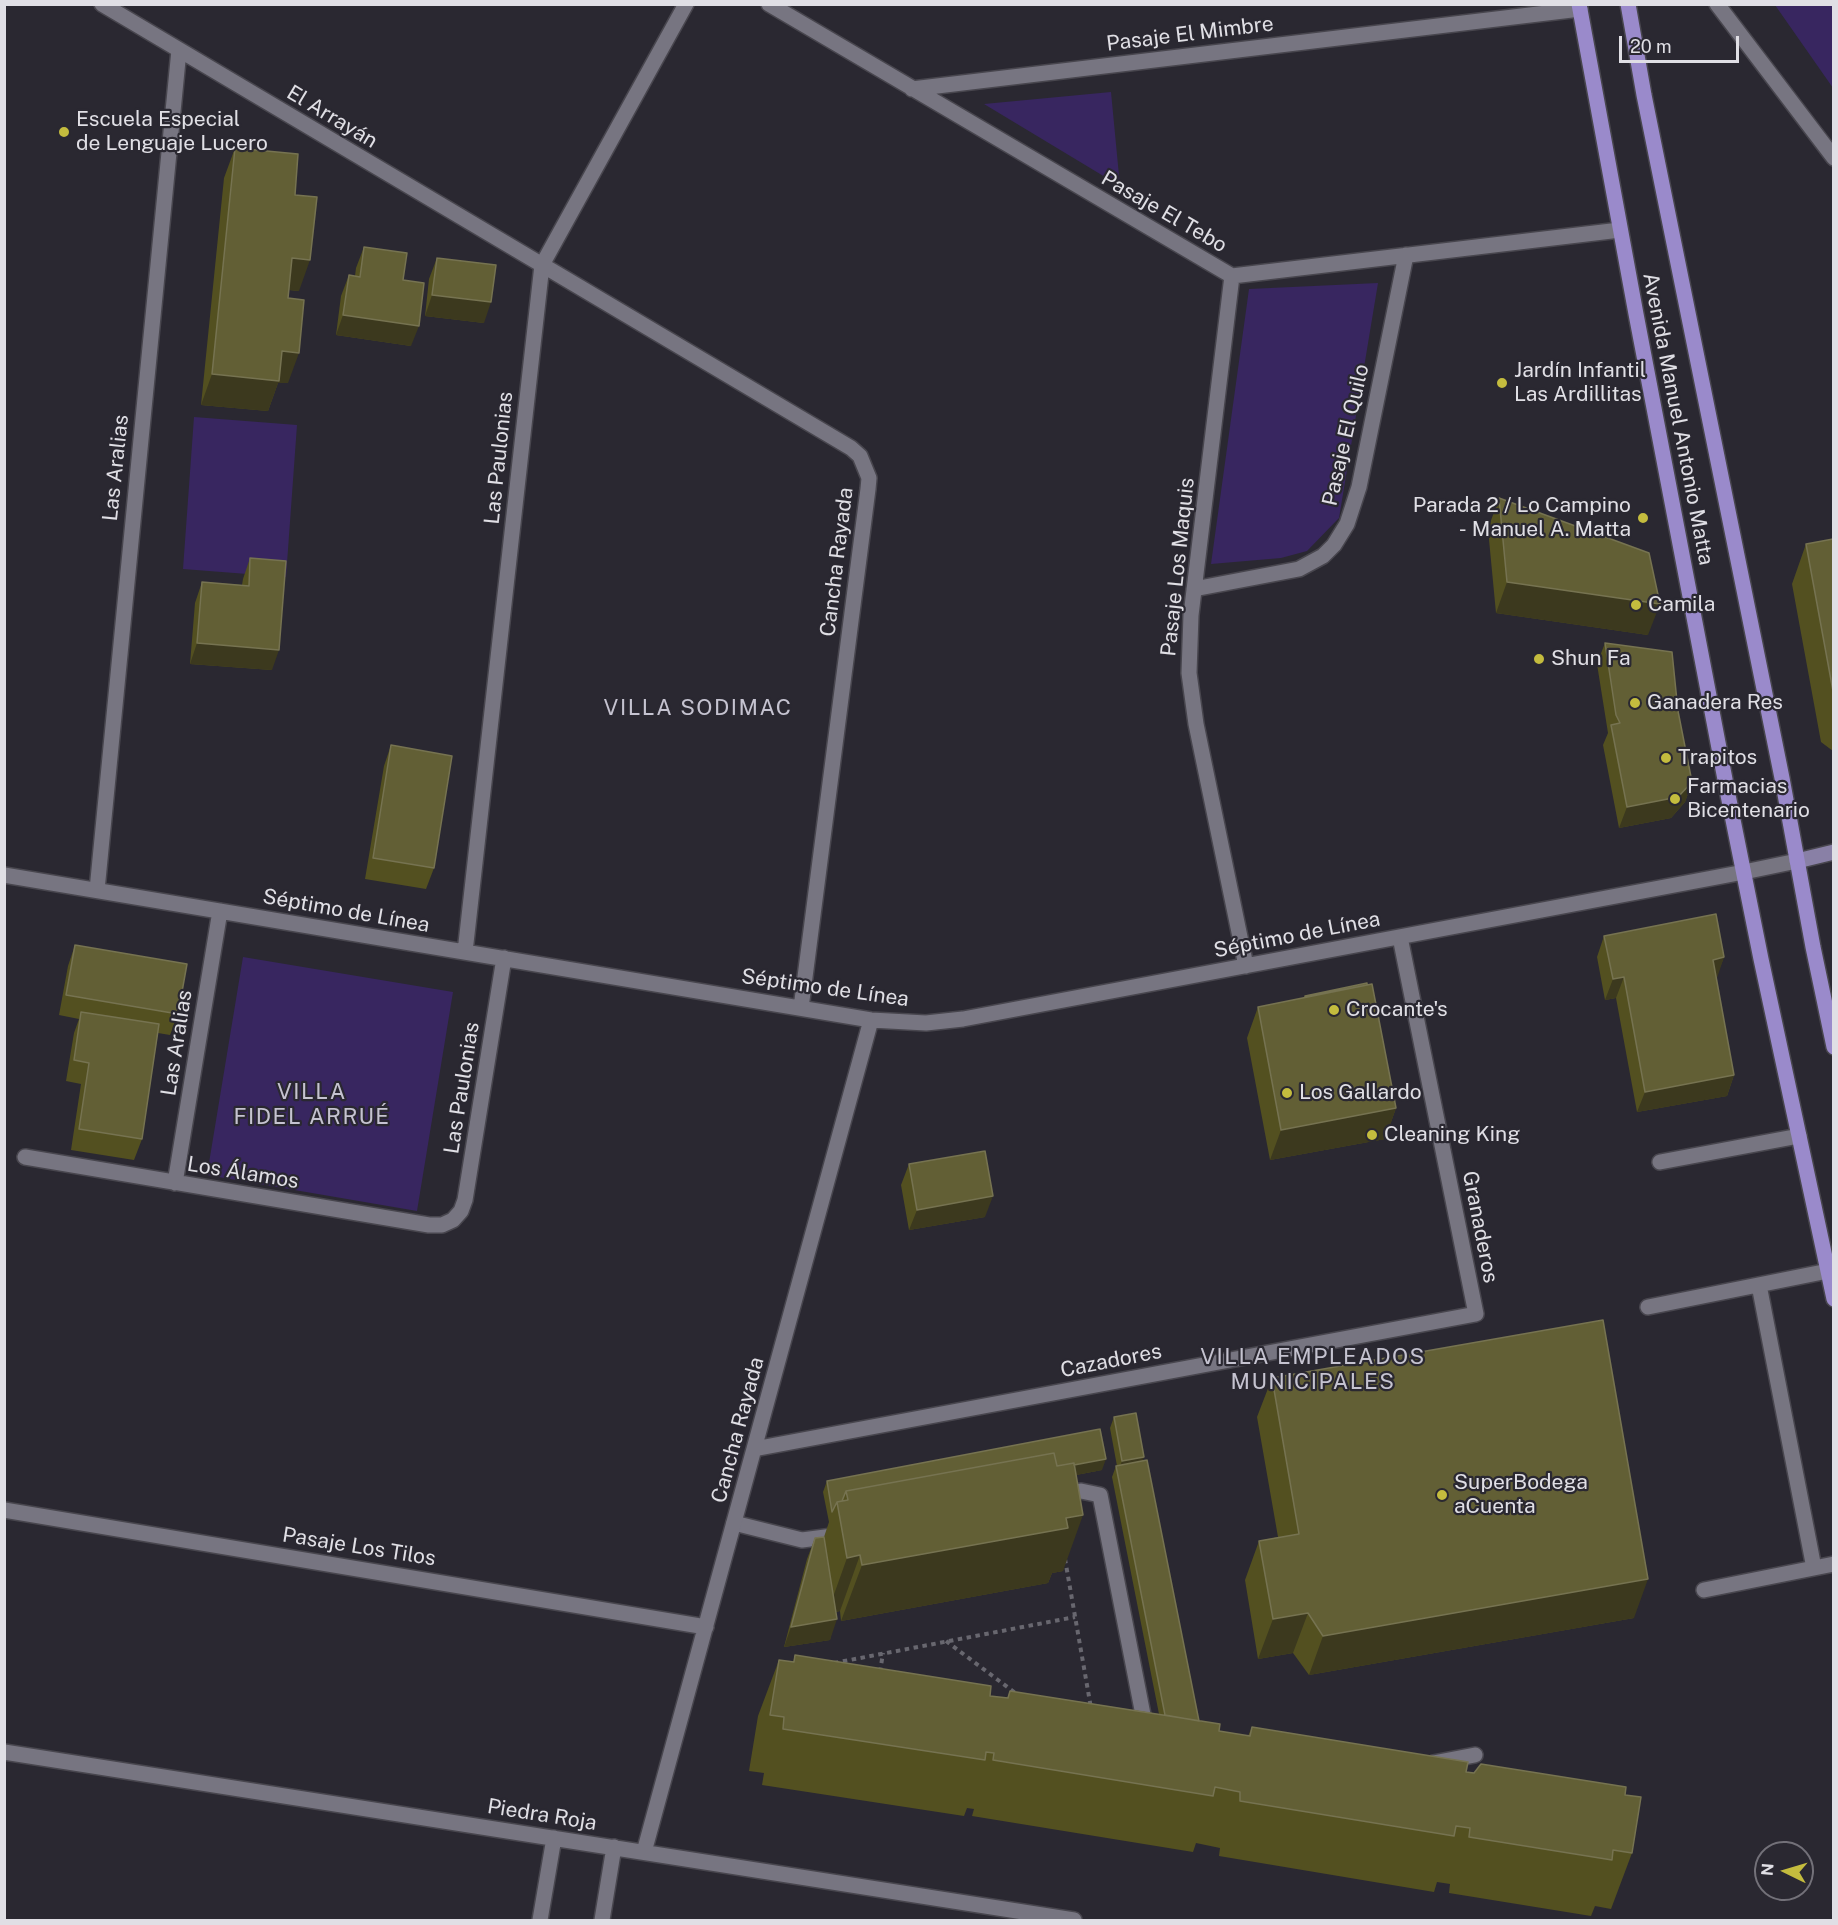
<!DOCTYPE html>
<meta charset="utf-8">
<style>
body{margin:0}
#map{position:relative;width:1838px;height:1925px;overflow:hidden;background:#2a2831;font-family:"Public Sans",sans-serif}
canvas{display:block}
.frame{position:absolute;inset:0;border:6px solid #e0dfe5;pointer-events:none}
.north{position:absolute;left:1754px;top:1841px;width:60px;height:60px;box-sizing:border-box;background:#2a2831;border:2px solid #737179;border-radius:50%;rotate:275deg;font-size:16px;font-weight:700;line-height:24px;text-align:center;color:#e0dfe5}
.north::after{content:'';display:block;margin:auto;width:21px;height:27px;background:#c4bc3e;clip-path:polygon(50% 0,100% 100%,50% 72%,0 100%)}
.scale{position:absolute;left:1619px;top:36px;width:120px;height:27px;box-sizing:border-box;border:3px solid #e0dfe5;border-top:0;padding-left:8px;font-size:18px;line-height:21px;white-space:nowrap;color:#e0dfe5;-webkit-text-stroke:4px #2a2831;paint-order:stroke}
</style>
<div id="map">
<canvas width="1838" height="1925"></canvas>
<div class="frame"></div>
<div class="north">N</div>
<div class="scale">20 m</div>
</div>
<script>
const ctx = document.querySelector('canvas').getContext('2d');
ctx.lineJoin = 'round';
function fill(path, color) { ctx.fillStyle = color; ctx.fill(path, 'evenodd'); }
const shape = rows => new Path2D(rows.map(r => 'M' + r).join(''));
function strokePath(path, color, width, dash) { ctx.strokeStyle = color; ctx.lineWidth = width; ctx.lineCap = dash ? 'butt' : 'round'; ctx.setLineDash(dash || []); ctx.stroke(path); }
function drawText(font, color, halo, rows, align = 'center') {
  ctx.font = font + ' "Public Sans",sans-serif'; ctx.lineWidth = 4.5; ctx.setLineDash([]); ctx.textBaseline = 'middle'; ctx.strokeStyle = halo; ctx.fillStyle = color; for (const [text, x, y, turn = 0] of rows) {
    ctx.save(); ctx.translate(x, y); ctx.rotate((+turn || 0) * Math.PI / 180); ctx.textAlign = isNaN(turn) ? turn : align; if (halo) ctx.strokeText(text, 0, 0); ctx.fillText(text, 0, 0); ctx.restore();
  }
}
const green = shape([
 [1775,5,1833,5,1833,88],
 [1111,92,1120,186,984,104],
 [1378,283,1339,518,1307,551,1281,558,1211,564,1249,289],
 [194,417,297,425,286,577,183,569],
 [243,957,453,992,417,1211,207,1175]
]);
const path = shape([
 [1065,1559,1091,1708],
 [946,1641,1018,1695],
 [834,1663,1075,1617],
 [880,1672,883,1653]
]);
const service = shape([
 [1660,1162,1799,1136],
 [1759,1285,1814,1568],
 [1648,1307,1828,1271],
 [1061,1495,1081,1491,1100,1495,1146,1730],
 [734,1523,802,1540,833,1536],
 [1704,1590,1834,1564],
 [1433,1763,1475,1755]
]);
const minor = shape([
 [102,4,851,448,860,456,869,478,868,489,801,1008],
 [769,4,1232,276,1620,230],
 [912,89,1580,9],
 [1232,276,1191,615,1189,673,1196,724,1246,966],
 [1194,589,1299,569,1323,556,1334,545,1347,524,1359,487,1406,255],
 [4,875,871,1020,926,1023,963,1019,1744,872],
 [97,890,179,50],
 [465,952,542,265,686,4],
 [25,1157,429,1225,442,1225,453,1220,461,1211,465,1200,504,958],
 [175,1183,220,911],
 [754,1449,1476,1314,1400,937],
 [4,1510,706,1627],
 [4,1752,1074,1920],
 [644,1852,871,1020],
 [540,1920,554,1838],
 [602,1920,614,1847]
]);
const tertiary = shape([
 [1717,4,1834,158],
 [1744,872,1797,861]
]);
const secondary = shape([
 [1797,861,1834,852]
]);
const primary = shape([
 [1579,4,1636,314,1728,795,1761,959,1834,1299],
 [1628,4,1644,95,1782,778,1813,947,1834,1047]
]);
const wall = shape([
 [235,148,295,195,299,291,289,290,288,298,288,383,278,383,268,411,201,405,224,178],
 [364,247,403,280,411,346,336,335,341,296,349,275,355,276,356,268],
 [437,258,484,323,425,316,429,279],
 [1499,498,1648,635,1496,613,1488,529],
 [1833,539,1833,751,1821,742,1792,584,1806,544],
 [250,558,272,670,190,664,195,603,202,582,242,585,243,579],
 [1605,643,1678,711,1692,782,1685,802,1671,818,1619,828,1603,745,1608,733,1597,664],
 [391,745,434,868,426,889,365,879,384,766],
 [1604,936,1724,957,1716,978,1734,1075,1727,1096,1637,1112,1616,998,1605,1000,1597,957],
 [75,945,178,1014,170,1035,158,1033,142,1139,134,1160,71,1150,81,1084,66,1081,74,1033,79,1019,59,1015,68,966],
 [1305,996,1396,1108,1385,1139,1270,1160,1247,1038,1258,1007,1304,998],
 [909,1164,985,1217,909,1230,901,1185],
 [1272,1378,1634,1618,1309,1675,1293,1653,1258,1659,1245,1580,1259,1541,1278,1537,1257,1417],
 [1114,1417,1143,1461,1199,1721,1219,1731,1248,1736,1252,1727,1466,1772,1625,1795,1632,1853,1611,1909,1595,1906,1591,1916,1449,1893,1450,1884,1437,1882,1434,1892,1219,1856,1220,1848,1196,1843,1193,1852,972,1816,974,1809,967,1808,964,1816,762,1785,764,1773,749,1771,758,1716,779,1660,793,1662,795,1655,990,1696,1007,1698,1010,1691,1159,1714,1112,1477,1116,1466,1117,1466,1110,1428],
 [1102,1470,1076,1475,1063,1571,1052,1573,1048,1583,841,1621,840,1611,836,1612,830,1640,784,1647,807,1559,815,1538,824,1537,829,1522,823,1492,827,1481]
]);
const shadedWall = shape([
 [292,258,310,260,299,291,281,289],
 [432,295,491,302,484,323,425,316],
 [343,315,419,326,411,346,336,335],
 [282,351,299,353,288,383,278,383,268,411,201,405,212,374],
 [1507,582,1660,604,1648,635,1496,613],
 [197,643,279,650,272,670,190,664],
 [1692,782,1685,802,1671,818,1619,828,1627,807],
 [1724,957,1717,978,1705,981,1713,960],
 [1624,977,1616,998,1605,1000,1613,979],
 [1734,1075,1727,1096,1637,1112,1645,1092],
 [1396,1108,1385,1139,1270,1160,1281,1130],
 [993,1196,985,1217,909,1230,917,1210],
 [1144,1457,1140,1467,1118,1472,1122,1461],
 [1106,1459,1102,1470,841,1520,845,1509],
 [1083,1515,1063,1571,1052,1573,1048,1583,841,1621,862,1565,1066,1518],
 [860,1555,840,1611,827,1614,847,1558],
 [1648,1579,1634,1618,1309,1675,1323,1636],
 [1308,1613,1293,1653,1258,1659,1273,1619],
 [837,1619,830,1640,784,1647,791,1627]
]);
const building = shape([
 [235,148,298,154,295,195,317,197,310,260,292,258,288,298,304,300,299,353,282,351,279,381,212,374,235,148],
 [364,247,407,253,403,280,424,283,419,326,343,315,349,275,360,277,364,247],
 [437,258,496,265,491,302,432,295,437,258],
 [1499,498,1649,553,1660,604,1507,582,1499,498],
 [1833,539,1833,691,1806,544,1833,539],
 [250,558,286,561,279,650,197,643,202,582,249,586,250,558],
 [1605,643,1672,652,1678,711,1692,782,1678,797,1627,807,1611,725,1620,723,1616,715,1605,643],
 [391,745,452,756,434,868,373,858,391,745],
 [1716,914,1724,957,1713,960,1734,1075,1645,1092,1624,977,1613,979,1604,936,1716,914],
 [75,945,187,964,178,1014,66,995,75,945],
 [1367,983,1367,985,1305,997,1305,996,1367,983],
 [1372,984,1396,1108,1281,1130,1258,1007,1372,984],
 [81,1012,159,1024,142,1139,79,1129,89,1063,74,1060,81,1012],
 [985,1151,993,1196,917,1210,909,1164,985,1151],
 [1603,1320,1648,1579,1323,1636,1308,1613,1273,1619,1259,1541,1299,1534,1272,1378,1603,1320],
 [1136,1413,1144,1457,1122,1461,1114,1417,1136,1413],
 [1100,1429,1106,1459,1074,1465,1074,1463,1057,1466,1054,1453,846,1491,842,1501,837,1502,832,1512,827,1481,1100,1429],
 [1054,1453,1057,1466,1074,1463,1083,1515,1066,1518,1068,1528,862,1565,860,1555,847,1558,837,1502,848,1500,846,1491,1054,1453],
 [1147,1460,1199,1721,1165,1715,1116,1466,1147,1460],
 [824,1537,837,1619,791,1627,815,1538,824,1537],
 [795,1655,991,1686,990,1696,1008,1698,1010,1691,1220,1724,1219,1731,1250,1736,1252,1727,1468,1762,1466,1772,1474,1773,1481,1764,1626,1787,1625,1795,1641,1797,1632,1853,1613,1850,1612,1860,1469,1837,1470,1828,1456,1826,1454,1836,1240,1801,1240,1792,1215,1787,1213,1796,993,1760,994,1753,986,1752,985,1760,783,1729,784,1717,770,1715,779,1660,794,1662,795,1655]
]);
const markers = [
 [64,132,6,"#c4bc3e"],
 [1502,383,6,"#c4bc3e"],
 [1643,518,6,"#c4bc3e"],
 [1636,605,6,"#c4bc3e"],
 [1539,659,6,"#c4bc3e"],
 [1635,703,6,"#c4bc3e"],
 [1666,758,6,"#c4bc3e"],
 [1675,799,6,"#c4bc3e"],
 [1334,1010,6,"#c4bc3e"],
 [1287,1093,6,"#c4bc3e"],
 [1372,1135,6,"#c4bc3e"],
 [1442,1495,6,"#c4bc3e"]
];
const streetNames = [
 ["Pasaje El Mimbre",1190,34,-7],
 ["El Arrayán",332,117,31],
 ["Pasaje El Tebo",1164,212,30],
 ["Avenida Manuel Antonio Matta",1678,419,79],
 ["Pasaje El Quilo",1346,435,-77],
 ["Las Paulonias",499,458,-84],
 ["Las Aralias",116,468,-84],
 ["Cancha Rayada",837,562,-83],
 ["Pasaje Los Maquis",1178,567,-84],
 ["Séptimo de Línea",346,911,10],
 ["Séptimo de Línea",1297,935,-11],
 ["Séptimo de Línea",825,988,8],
 ["Las Aralias",177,1043,-81],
 ["Las Paulonias",462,1088,-81],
 ["Los Álamos",243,1173,9],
 ["Granaderos",1480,1227,79],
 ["Cazadores",1111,1361,-11],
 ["Cancha Rayada",738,1430,-75],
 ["Pasaje Los Tilos",359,1547,9],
 ["Piedra Roja",542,1815,9]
];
const poiNames = [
 ["Escuela Especial",76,120],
 ["de Lenguaje Lucero",76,144],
 ["Jardín Infantil",1514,371],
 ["Las Ardillitas",1514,395],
 ["Parada 2 / Lo Campino",1631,506,"right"],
 ["- Manuel A. Matta",1631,530,"right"],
 ["Camila",1648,605],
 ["Shun Fa",1551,659],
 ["Ganadera Res",1647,703],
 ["Trapitos",1678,758],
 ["Farmacias",1687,787],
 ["Bicentenario",1687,811],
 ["Crocante's",1346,1010],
 ["Los Gallardo",1299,1093],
 ["Cleaning King",1384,1135],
 ["SuperBodega",1454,1483],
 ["aCuenta",1454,1507]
];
const neighbourhoodNames = [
 ["VILLA SODIMAC",698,708],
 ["VILLA",312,1092],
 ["FIDEL ARRUÉ",312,1117],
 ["VILLA EMPLEADOS",1313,1357],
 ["MUNICIPALES",1313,1382]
];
fill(green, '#382660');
strokePath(service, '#48464e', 18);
strokePath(minor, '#48464e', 18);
strokePath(tertiary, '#48464e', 18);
strokePath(secondary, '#48464e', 18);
strokePath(primary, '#48464e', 18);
strokePath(path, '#68676f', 4, [4.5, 4.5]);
strokePath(service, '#777581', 15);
strokePath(minor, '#777581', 15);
strokePath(tertiary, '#777581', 15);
strokePath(secondary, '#8980a6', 15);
strokePath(primary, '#9a8acb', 15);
fill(wall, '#535020');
fill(shadedWall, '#3c391e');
fill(building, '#625f35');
strokePath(building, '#767351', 1.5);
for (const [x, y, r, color] of markers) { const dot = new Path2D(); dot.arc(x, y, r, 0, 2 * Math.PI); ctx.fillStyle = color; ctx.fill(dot); strokePath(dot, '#2a2831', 2); }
drawText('21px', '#e0dfe5', '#2a2831', streetNames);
drawText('21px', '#e0dfe5', '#2a2831', poiNames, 'left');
ctx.letterSpacing = '1.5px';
drawText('22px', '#c5c3d0', '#2a2831', neighbourhoodNames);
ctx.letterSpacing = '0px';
</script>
